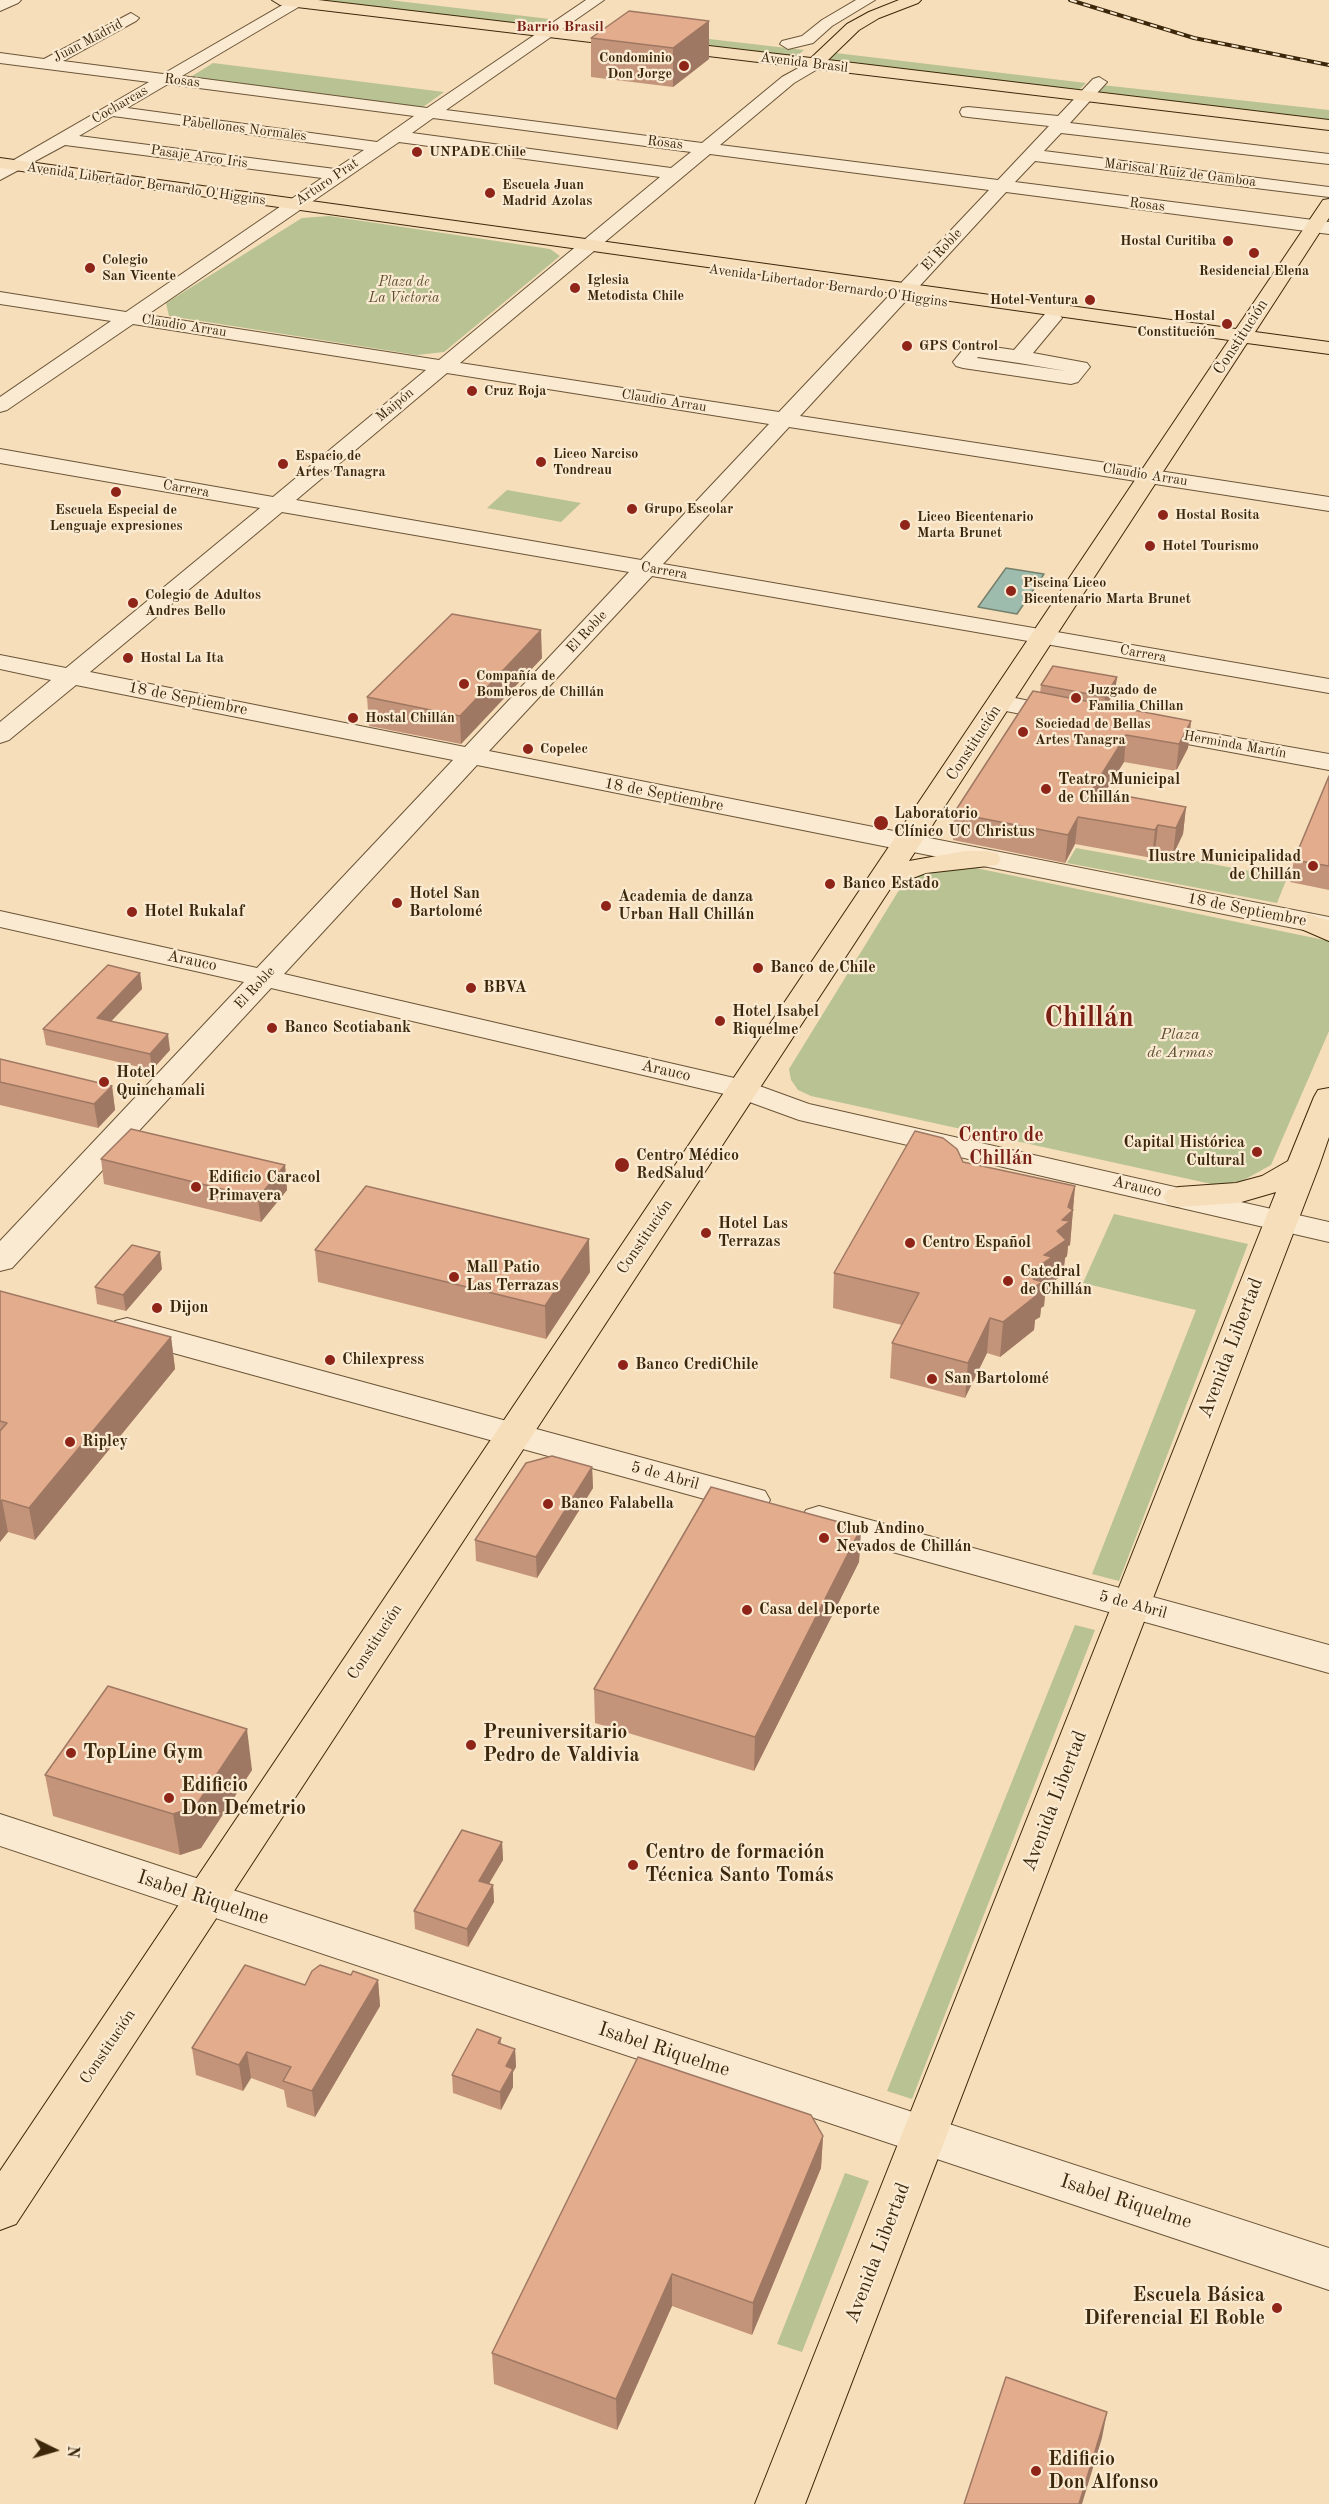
<!DOCTYPE html>
<meta charset="utf-8">
<style>
body{margin:0}
#map{position:relative;width:1329px;height:2504px;overflow:hidden;background:#f7deba;font-family:"Old Standard TT",serif}
canvas{display:block}
.north{position:absolute;left:24px;top:2420px;width:60px;height:60px;-webkit-text-stroke:4px #faead2;paint-order:stroke;rotate:95deg;font-size:16px;font-weight:700;line-height:24px;text-align:center;color:#3c270b}
.north::after{content:'';display:block;margin:auto;width:21px;height:27px;background:#3c270b;clip-path:polygon(50% 0,100% 100%,50% 72%,0 100%)}
</style>
<div id="map">
<canvas width="1329" height="2504"></canvas>
<div class="north">N</div>
</div>
<script>
const ctx = document.querySelector('canvas').getContext('2d');
ctx.lineJoin = 'round';
function fill(path, color) { ctx.fillStyle = color; ctx.fill(path, 'evenodd'); }
const shape = rows => new Path2D(rows.map(r => 'M' + r).join(''));
function strokePath(path, color, width, dash) { ctx.strokeStyle = color; ctx.lineWidth = width; ctx.lineCap = dash ? 'butt' : 'round'; ctx.setLineDash(dash || []); ctx.stroke(path); }
function drawText(font, color, halo, rows, align = 'center') {
  ctx.font = font + ' "Old Standard TT",serif'; ctx.lineWidth = 4.5; ctx.setLineDash([]); ctx.textBaseline = 'middle'; ctx.strokeStyle = halo; ctx.fillStyle = color; for (const [text, x, y, turn = 0] of rows) {
    ctx.save(); ctx.translate(x, y); ctx.rotate((+turn || 0) * Math.PI / 180); ctx.textAlign = isNaN(turn) ? turn : align; if (halo) ctx.strokeText(text, 0, 0); ctx.fillText(text, 0, 0); ctx.restore();
  }
}
const green = shape([
 [316,0,389,0,550,19,538,28],
 [571,23,804,50,792,60,557,33],
 [836,53,1086,83,1076,93,825,64],
 [213,63,444,92,423,107,414,109,189,78],
 [1102,85,1329,110,1329,122,1093,95],
 [329,216,550,249,560,256,444,352,417,355,169,316,166,303,302,218],
 [507,490,581,503,561,522,487,508],
 [1076,848,1154,862,1158,854,1287,878,1277,903,1067,863],
 [971,867,1329,941,1329,1031,1271,1165,1242,1181,1216,1185,811,1096,798,1090,791,1080,789,1069,904,882,921,873],
 [1114,1214,1248,1244,1119,1581,1092,1574,1196,1310,1083,1283],
 [1075,1625,1095,1630,912,2099,887,2091],
 [845,2173,869,2181,802,2352,777,2344]
]);
const water = shape([
 [1006,568,1044,574,1017,614,978,607,1006,568]
]);
const minor = shape([
 [0,0,21,0,18,3,0,11,0,0],
 [291,0,305,0,307,2,182,76,427,108,586,0,604,0,446,110,702,143,782,77,815,59,823,64,821,67,794,83,720,145,998,180,1049,126,968,117,962,116,960,112,962,108,968,107,1058,116,1093,79,1099,77,1107,82,1070,123,1329,154,1329,164,1061,133,1044,151,1329,187,1329,197,1035,161,1015,182,1329,222,1329,234,1006,192,800,416,1329,497,1329,511,789,427,663,564,1329,679,1329,693,652,576,489,751,1329,917,1329,935,477,765,284,974,743,1080,809,1104,1329,1222,1329,1242,799,1120,733,1096,271,988,12,1268,0,1271,0,1241,244,982,0,927,0,911,257,968,453,760,76,685,9,740,0,743,0,722,51,680,0,669,0,655,66,668,260,508,0,463,0,449,273,497,426,370,133,324,7,410,0,412,0,397,111,321,0,304,0,292,126,312,322,178,65,145,0,180,0,168,149,82,0,63,0,53,44,59,131,13,139,18,136,21,63,61,163,74,291,0],
 [168,84,414,116,377,142,127,108,168,84],
 [113,116,364,150,335,169,79,136,113,116],
 [433,118,691,152,671,168,412,133,433,118],
 [399,142,660,177,439,360,147,315,399,142],
 [710,154,989,190,779,412,460,363,710,154],
 [447,373,769,424,641,560,296,500,447,373],
 [282,512,629,572,465,747,90,672,282,512],
 [856,0,875,0,832,26,813,43,788,49,780,44,782,41,802,36,822,20,856,0],
 [1052,312,1059,314,1062,318,1033,353,1087,363,1090,367,1078,382,1071,384,963,368,956,366,953,362,966,346,973,344,1014,350,1045,314,1052,312],
 [978,357,1019,363,1066,371,977,358,978,357],
 [1000,695,1075,710,1079,715,1075,720,1066,723,991,708,987,703,991,698,1000,695],
 [1147,722,1329,754,1329,770,1138,735,1134,730,1138,725,1147,722],
 [127,1318,765,1491,770,1500,765,1509,752,1512,115,1337,110,1329,115,1321,127,1318],
 [819,1506,1329,1645,1329,1673,806,1528,801,1519,806,1510,819,1506],
 [0,1814,1329,2248,1329,2290,0,1846,0,1814]
]);
const major = shape([
 [272,0,318,0,811,58,847,24,869,12,899,0,921,0,918,3,879,18,859,30,828,60,1329,120,1329,130,280,5,272,0],
 [0,158,1236,329,1323,200,1329,199,1329,218,1255,332,1329,342,1329,354,1247,343,909,861,965,851,987,851,997,853,1001,859,997,865,926,873,892,886,16,2224,0,2230,0,2171,1229,340,0,168,0,158],
 [1309,914,1329,921,1329,941,1299,928,1295,922,1299,916,1309,914],
 [1329,1088,1329,1137,1319,1166,805,2504,755,2504,1276,1192,1238,1203,1179,1207,1168,1204,1163,1197,1168,1190,1179,1187,1236,1183,1262,1176,1288,1161,1314,1097,1318,1090,1329,1088]
]);
const rail = shape([
 [1070,0,1194,38,1329,65]
]);
const wall = shape([
 [709,21,709,59,673,87,591,77,591,38],
 [542,658,461,744,369,726,367,697],
 [1117,677,1115,691,1107,705,1191,721,1188,748,1176,771,1124,762,1105,792,1186,807,1183,834,1173,855,1155,852,1152,858,1075,844,1065,863,953,840,954,813,1040,693,1041,685],
 [1329,776,1329,890,1290,882,1294,860],
 [140,973,142,989,111,1021,170,1050,152,1070,46,1045,43,1029],
 [0,1059,112,1086,115,1110,98,1128,0,1105],
 [101,1159,285,1165,287,1190,261,1222,104,1184],
 [963,1162,1075,1186,1070,1245,1068,1246,1067,1256,1065,1258,1063,1275,1049,1284,1048,1292,1045,1295,1044,1306,1041,1308,1040,1317,1035,1320,1034,1330,1000,1357,987,1353,965,1398,890,1378,892,1343,902,1325,833,1308,834,1273],
 [315,1250,590,1272,546,1339,318,1282],
 [162,1269,126,1311,97,1304,95,1287],
 [0,1291,171,1337,175,1369,35,1540,8,1532,0,1542],
 [592,1467,593,1488,537,1578,476,1561,475,1540],
 [861,1528,859,1562,754,1771,595,1723,594,1689],
 [252,1770,201,1848,180,1855,53,1816,45,1775],
 [502,1842,503,1860,489,1884,493,1885,494,1902,468,1947,415,1929,414,1911],
 [351,1975,378,1980,380,2006,315,2117,287,2107,284,2090,251,2078,243,2091,196,2075,192,2048,305,1985],
 [501,2038,501,2044,515,2049,516,2067,513,2072,513,2087,501,2110,453,2093,452,2075],
 [823,2136,821,2168,752,2335,672,2306,617,2430,494,2384,492,2353]
]);
const shadedWall = shape([
 [709,21,709,59,673,87,673,48],
 [541,630,542,658,461,744,460,716],
 [1117,677,1115,691,1103,711,1105,697],
 [1191,721,1188,748,1176,771,1179,744],
 [1126,735,1124,762,1089,817,1092,790],
 [1186,807,1183,834,1173,855,1176,828],
 [1078,817,1075,844,1065,863,1068,835],
 [1158,825,1155,852,1152,858,1155,830],
 [140,973,142,989,99,1034,97,1018],
 [168,1034,170,1050,152,1070,150,1054],
 [112,1086,115,1110,98,1128,94,1104],
 [285,1165,287,1190,261,1222,258,1198],
 [1075,1186,1070,1245,1068,1246,1067,1256,1065,1258,1063,1275,1049,1284,1048,1292,1045,1295,1044,1306,1041,1308,1040,1317,1035,1320,1034,1330,1000,1357,1003,1322,1028,1291,1044,1255,1062,1220],
 [589,1239,590,1272,546,1339,545,1306],
 [160,1252,162,1269,126,1311,123,1295],
 [990,1318,987,1353,965,1398,968,1363],
 [171,1337,175,1369,35,1540,29,1508],
 [592,1467,593,1488,537,1578,536,1557],
 [2,1500,8,1532,0,1542,0,1502],
 [861,1528,859,1562,754,1771,755,1737],
 [247,1729,252,1770,201,1848,180,1855,173,1814],
 [502,1842,503,1860,480,1898,479,1881],
 [493,1885,494,1902,468,1947,467,1929],
 [378,1980,380,2006,315,2117,312,2091],
 [515,2049,516,2067,513,2072,513,2087,501,2110,500,2092,506,2066],
 [247,2052,251,2078,243,2091,239,2065],
 [823,2136,821,2168,752,2335,753,2303],
 [672,2274,672,2306,617,2430,616,2399],
 [1107,2412,1102,2438,1082,2504,1079,2504]
]);
const building = shape([
 [629,11,709,21,673,48,591,38,629,11],
 [452,614,541,630,460,716,367,697,452,614],
 [1053,666,1117,677,1105,697,1041,685,1053,666],
 [1033,691,1191,721,1179,744,1126,735,1092,790,1186,807,1176,828,1158,825,1155,830,1078,817,1068,835,954,813,1033,691],
 [1329,776,1329,866,1294,860,1329,776],
 [108,965,140,973,97,1018,168,1034,150,1054,43,1029,108,965],
 [0,1059,112,1086,94,1104,0,1082,0,1059],
 [131,1129,285,1165,258,1198,101,1159,131,1129],
 [915,1131,943,1138,957,1149,963,1162,1075,1186,1068,1207,1073,1210,1062,1220,1070,1221,1057,1231,1066,1240,1044,1255,1052,1257,1039,1266,1047,1271,1033,1279,1043,1282,1028,1291,1037,1295,1003,1322,990,1318,968,1363,892,1343,919,1293,834,1273,915,1131],
 [366,1186,589,1239,545,1306,315,1250,366,1186],
 [132,1245,160,1252,123,1295,95,1287,132,1245],
 [0,1291,171,1337,29,1508,2,1500,0,1502,0,1431,7,1423,0,1421,0,1291],
 [552,1456,592,1467,536,1557,475,1540,526,1463,552,1456],
 [711,1487,861,1528,755,1737,594,1689,711,1487],
 [108,1686,247,1729,195,1807,173,1814,45,1775,108,1686],
 [462,1830,502,1842,479,1881,493,1885,467,1929,414,1911,462,1830],
 [245,1965,305,1985,312,1971,320,1965,351,1975,353,1971,378,1980,312,2091,283,2081,291,2067,247,2052,239,2065,192,2048,245,1965],
 [477,2029,501,2038,498,2043,515,2049,506,2066,513,2069,500,2092,452,2075,477,2029],
 [638,2057,811,2115,823,2136,753,2303,672,2274,616,2399,492,2353,638,2057],
 [1006,2377,1107,2412,1079,2504,964,2504,1006,2377]
]);
const markers = [
 [684,66,6,"#8f2418"],
 [417,152,6,"#8f2418"],
 [490,193,6,"#8f2418"],
 [1228,241,6,"#8f2418"],
 [1254,253,6,"#8f2418"],
 [90,268,6,"#8f2418"],
 [575,288,6,"#8f2418"],
 [1090,300,6,"#8f2418"],
 [1227,324,6,"#8f2418"],
 [907,346,6,"#8f2418"],
 [472,391,6,"#8f2418"],
 [541,462,6,"#8f2418"],
 [283,464,6,"#8f2418"],
 [116,492,6,"#8f2418"],
 [632,509,6,"#8f2418"],
 [1163,515,6,"#8f2418"],
 [905,525,6,"#8f2418"],
 [1150,546,6,"#8f2418"],
 [1011,591,6,"#8f2418"],
 [133,603,6,"#8f2418"],
 [128,658,6,"#8f2418"],
 [464,684,6,"#8f2418"],
 [1076,698,6,"#8f2418"],
 [353,718,6,"#8f2418"],
 [1023,732,6,"#8f2418"],
 [528,749,6,"#8f2418"],
 [1046,789,6,"#8f2418"],
 [881,823,8,"#8f2418"],
 [1313,866,6,"#8f2418"],
 [830,884,6,"#8f2418"],
 [397,903,6,"#8f2418"],
 [606,906,6,"#8f2418"],
 [132,912,6,"#8f2418"],
 [758,968,6,"#8f2418"],
 [471,988,6,"#8f2418"],
 [720,1021,6,"#8f2418"],
 [272,1028,6,"#8f2418"],
 [104,1082,6,"#8f2418"],
 [1257,1152,6,"#8f2418"],
 [622,1165,8,"#8f2418"],
 [196,1187,6,"#8f2418"],
 [706,1233,6,"#8f2418"],
 [910,1243,6,"#8f2418"],
 [454,1277,6,"#8f2418"],
 [1008,1281,6,"#8f2418"],
 [157,1308,6,"#8f2418"],
 [330,1360,6,"#8f2418"],
 [623,1365,6,"#8f2418"],
 [932,1379,6,"#8f2418"],
 [70,1442,6,"#8f2418"],
 [548,1504,6,"#8f2418"],
 [824,1538,6,"#8f2418"],
 [747,1610,6,"#8f2418"],
 [471,1745,6,"#8f2418"],
 [71,1753,6,"#8f2418"],
 [169,1798,6,"#8f2418"],
 [633,1865,6,"#8f2418"],
 [1277,2308,6,"#8f2418"],
 [1036,2471,6,"#8f2418"]
];
const farStreetnames = [
 ["Juan Madrid",88,41,-28],
 ["Avenida Brasil",804,63,7],
 ["Rosas",182,81,7],
 ["Cocharcas",120,105,-30],
 ["Pabellones Normales",244,129,7],
 ["Rosas",665,143,7],
 ["Pasaje Arco Iris",199,157,8],
 ["Mariscal Ruiz de Gamboa",1180,173,7],
 ["Arturo Prat",327,182,-34],
 ["Avenida Libertador Bernardo O'Higgins",146,184,8],
 ["Rosas",1147,205,7],
 ["El Roble",942,250,-47],
 ["Avenida Libertador Bernardo O'Higgins",828,286,8],
 ["Claudio Arrau",184,326,9],
 ["Claudio Arrau",664,401,9],
 ["Maipón",395,405,-40],
 ["Claudio Arrau",1145,475,9],
 ["Carrera",186,489,10],
 ["Carrera",664,571,10],
 ["El Roble",587,632,-47],
 ["Carrera",1143,654,10],
 ["Herminda Martín",1235,745,10],
 ["El Roble",255,988,-47]
];
const farPoinames = [
 ["Condominio",672,58,"right"],
 ["Don Jorge",672,74,"right"],
 ["UNPADE Chile",429,152],
 ["Escuela Juan",502,185],
 ["Madrid Azolas",502,201],
 ["Hostal Curitiba",1216,241,"right"],
 ["Colegio",102,260],
 ["San Vicente",102,276],
 ["Residencial Elena",1254,271,"center"],
 ["Iglesia",587,280],
 ["Metodista Chile",587,296],
 ["Hotel Ventura",1078,300,"right"],
 ["Hostal",1215,316,"right"],
 ["Constitución",1215,332,"right"],
 ["GPS Control",919,346],
 ["Cruz Roja",484,391],
 ["Liceo Narciso",553,454],
 ["Tondreau",553,470],
 ["Espacio de",295,456],
 ["Artes Tanagra",295,472],
 ["Grupo Escolar",644,509],
 ["Escuela Especial de",116,510,"center"],
 ["Lenguaje expresiones",116,526,"center"],
 ["Hostal Rosita",1175,515],
 ["Liceo Bicentenario",917,517],
 ["Marta Brunet",917,533],
 ["Hotel Tourismo",1162,546],
 ["Piscina Liceo",1023,583],
 ["Bicentenario Marta Brunet",1023,599],
 ["Colegio de Adultos",145,595],
 ["Andres Bello",145,611],
 ["Hostal La Ita",140,658],
 ["Compañía de",476,676],
 ["Bomberos de Chillán",476,692],
 ["Juzgado de",1088,690],
 ["Familia Chillan",1088,706],
 ["Hostal Chillán",365,718],
 ["Sociedad de Bellas",1035,724],
 ["Artes Tanagra",1035,740],
 ["Copelec",540,749]
];
const farParknames = [
 ["Plaza de",404,282],
 ["La Victoria",404,298]
];
const farNeighbourhoodnames = [
 ["Barrio Brasil",560,27]
];
const streetNames = [
 ["Constitución",1241,337,-57],
 ["18 de Septiembre",188,699,11],
 ["Constitución",974,743,-57],
 ["18 de Septiembre",664,795,11],
 ["18 de Septiembre",1247,910,11],
 ["Arauco",192,961,12],
 ["Arauco",666,1071,13],
 ["Arauco",1137,1187,13],
 ["Constitución",645,1237,-56],
 ["5 de Abril",665,1476,15],
 ["5 de Abril",1133,1605,15],
 ["Constitución",375,1642,-57],
 ["Constitución",108,2047,-56]
];
const poiNames = [
 ["Teatro Municipal",1058,780],
 ["de Chillán",1058,798],
 ["Laboratorio",894,814],
 ["Clínico UC Christus",894,832],
 ["Ilustre Municipalidad",1301,857,"right"],
 ["de Chillán",1301,875,"right"],
 ["Banco Estado",842,884],
 ["Hotel San",409,894],
 ["Bartolomé",409,912],
 ["Academia de danza",618,897],
 ["Urban Hall Chillán",618,915],
 ["Hotel Rukalaf",144,912],
 ["Banco de Chile",770,968],
 ["BBVA",483,988],
 ["Hotel Isabel",732,1012],
 ["Riquelme",732,1030],
 ["Banco Scotiabank",284,1028],
 ["Hotel",116,1073],
 ["Quinchamali",116,1091],
 ["Capital Histórica",1245,1143,"right"],
 ["Cultural",1245,1161,"right"],
 ["Centro Médico",636,1156],
 ["RedSalud",636,1174],
 ["Edificio Caracol",208,1178],
 ["Primavera",208,1196],
 ["Hotel Las",718,1224],
 ["Terrazas",718,1242],
 ["Centro Español",922,1243],
 ["Mall Patio",466,1268],
 ["Las Terrazas",466,1286],
 ["Catedral",1020,1272],
 ["de Chillán",1020,1290],
 ["Dijon",169,1308],
 ["Chilexpress",342,1360],
 ["Banco CrediChile",635,1365],
 ["San Bartolomé",944,1379],
 ["Ripley",82,1442],
 ["Banco Falabella",560,1504],
 ["Club Andino",836,1529],
 ["Nevados de Chillán",836,1547],
 ["Casa del Deporte",759,1610]
];
const parkNames = [
 ["Plaza",1180,1035],
 ["de Armas",1180,1053]
];
const quarterNames = [
 ["Centro de",1001,1136],
 ["Chillán",1001,1159]
];
const nearStreetnames = [
 ["Avenida Libertad",1231,1348,-69],
 ["Avenida Libertad",1055,1801,-69],
 ["Isabel Riquelme",203,1898,18],
 ["Isabel Riquelme",664,2050,18],
 ["Isabel Riquelme",1126,2202,18],
 ["Avenida Libertad",878,2253,-69]
];
const nearPoinames = [
 ["Preuniversitario",483,1733],
 ["Pedro de Valdivia",483,1756],
 ["TopLine Gym",83,1753],
 ["Edificio",181,1786],
 ["Don Demetrio",181,1809],
 ["Centro de formación",645,1853],
 ["Técnica Santo Tomás",645,1876],
 ["Escuela Básica",1265,2296,"right"],
 ["Diferencial El Roble",1265,2319,"right"],
 ["Edificio",1048,2460],
 ["Don Alfonso",1048,2483]
];
const townNames = [
 ["Chillán",1089,1019]
];
fill(green, '#b8c293');
fill(water, '#9dbcad');
strokePath(water, '#76806c', 1.5);
strokePath(minor, '#6b5537', 2);
strokePath(major, '#3c270b', 2);
fill(minor, '#faead2');
fill(major, '#f7deba');
strokePath(rail, '#3c270b', 4);
strokePath(rail, '#faead2', 2, [7]);
fill(wall, '#c39479');
fill(shadedWall, '#9f7863');
fill(building, '#e3ac8d');
strokePath(building, '#9f7863', 1.5);
for (const [x, y, r, color] of markers) { const dot = new Path2D(); dot.arc(x, y, r, 0, 2 * Math.PI); ctx.fillStyle = color; ctx.fill(dot); strokePath(dot, '#faead2', 2); }
drawText('14px', '#3c270b', '#faead2', farStreetnames);
drawText('bold 14px', '#3c270b', '#faead2', farPoinames, 'left');
drawText('italic 14px', '#5b4e2d', '#faead2', farParknames);
drawText('bold 15px', '#7a1f14', '#faead2', farNeighbourhoodnames);
drawText('16px', '#3c270b', '#faead2', streetNames);
drawText('bold 16px', '#3c270b', '#faead2', poiNames, 'left');
drawText('italic 16px', '#5b4e2d', '#faead2', parkNames);
drawText('bold 20px', '#7a1f14', '#faead2', quarterNames);
drawText('20px', '#3c270b', '#faead2', nearStreetnames);
drawText('bold 20px', '#3c270b', '#faead2', nearPoinames, 'left');
drawText('bold 28px', '#7a1f14', '#faead2', townNames);
</script>
